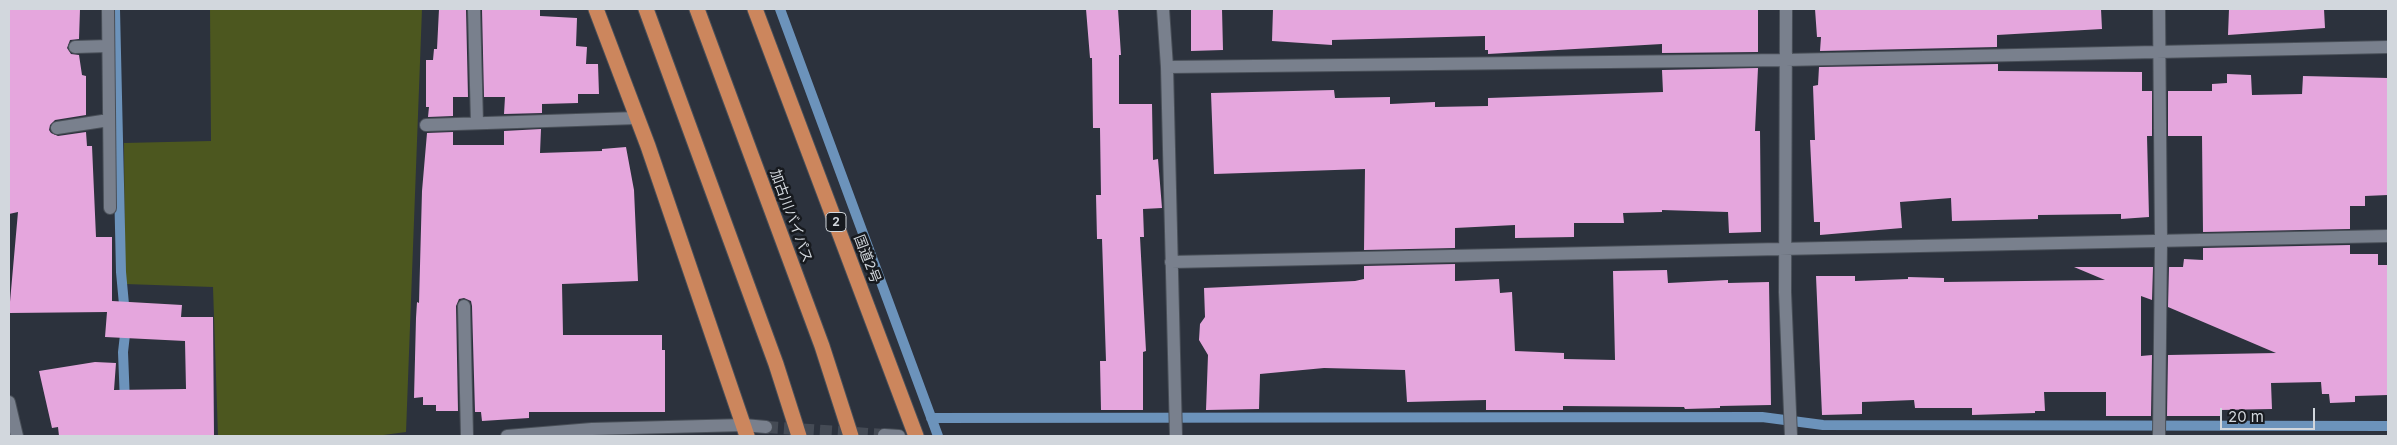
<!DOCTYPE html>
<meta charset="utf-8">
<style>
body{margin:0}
#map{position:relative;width:2397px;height:445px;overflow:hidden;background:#2c323d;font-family:Inter,sans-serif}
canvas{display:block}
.frame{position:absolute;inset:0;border:10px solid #d2d7dd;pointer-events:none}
.scale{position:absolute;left:2220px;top:408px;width:95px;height:22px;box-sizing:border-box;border:2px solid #d2d7dd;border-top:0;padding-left:6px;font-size:15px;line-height:18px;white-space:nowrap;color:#d2d7dd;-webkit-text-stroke:4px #171a1f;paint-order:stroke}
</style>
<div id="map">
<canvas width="2397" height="445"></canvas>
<div class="frame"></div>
<div class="scale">20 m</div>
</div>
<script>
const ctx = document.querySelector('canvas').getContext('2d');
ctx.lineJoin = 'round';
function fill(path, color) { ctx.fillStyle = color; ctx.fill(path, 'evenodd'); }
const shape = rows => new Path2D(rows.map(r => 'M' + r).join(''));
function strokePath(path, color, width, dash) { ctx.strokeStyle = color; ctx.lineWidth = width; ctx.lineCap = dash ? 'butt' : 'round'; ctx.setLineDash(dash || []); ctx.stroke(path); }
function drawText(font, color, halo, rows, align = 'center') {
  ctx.font = font + ' Inter,"Noto Sans JP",sans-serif'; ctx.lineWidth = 5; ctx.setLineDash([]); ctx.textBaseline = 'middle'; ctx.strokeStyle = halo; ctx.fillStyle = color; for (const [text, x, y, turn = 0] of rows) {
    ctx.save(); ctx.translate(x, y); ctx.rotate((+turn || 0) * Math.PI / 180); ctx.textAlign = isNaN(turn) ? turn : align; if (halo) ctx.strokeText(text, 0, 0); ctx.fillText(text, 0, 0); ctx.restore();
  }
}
const green = shape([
 [210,9,422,9,406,432,376,436,218,436,213,287,125,284,124,143,211,141]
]);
const stream = shape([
 [115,9,121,272,126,326,123,352,125,403],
 [780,9,938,436],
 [931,418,1762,417,1823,425,2388,426]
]);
const building = shape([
 [9,9,80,9,79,39,70,40,67,48,71,54,79,55,82,75,86,76,86,115,55,120,50,125,49,130,51,133,58,136,86,132,87,146,92,146,96,237,112,237,112,301,182,305,181,317,213,317,214,436,59,436,58,427,52,428,39,371,95,362,116,363,114,390,186,389,185,341,105,337,107,312,9,313,18,212,9,214],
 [439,9,466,9,468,97,453,97,453,116,428,117,429,107,426,107,426,60,433,60,434,49,437,49],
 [482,9,540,9,540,16,577,18,576,46,587,47,586,64,598,64,599,94,578,94,578,103,542,104,542,113,504,114,505,97,484,97],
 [1086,9,1118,9,1121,55,1119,55,1119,104,1152,104,1153,160,1158,159,1162,208,1143,209,1144,237,1140,237,1146,351,1143,352,1143,410,1101,410,1100,361,1106,361,1102,239,1097,239,1096,195,1101,195,1100,128,1093,128,1092,58,1090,58],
 [1191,9,1222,9,1223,50,1191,51],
 [1273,9,1758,10,1758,52,1662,53,1662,44,1488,54,1488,50,1485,50,1485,36,1332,40,1332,45,1272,41],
 [1815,9,2101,9,2102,29,1997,35,1997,47,1820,51,1821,37,1817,37],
 [2229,9,2324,9,2325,28,2228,35],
 [1998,64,1998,71,2142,72,2142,91,2152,91,2152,136,2147,136,2149,217,2121,219,2121,214,2038,215,2038,219,1952,221,1951,198,1900,202,1902,228,1820,235,1820,222,1814,222,1810,140,1815,140,1813,86,1818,85,1819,67],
 [1758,68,1755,131,1760,131,1761,232,1729,233,1728,212,1662,210,1662,212,1623,213,1624,223,1574,223,1574,237,1515,238,1515,225,1455,228,1455,248,1364,250,1365,169,1214,174,1211,93,1334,90,1335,98,1390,97,1390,104,1435,102,1435,107,1488,106,1488,98,1663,92,1662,70],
 [2227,74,2251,75,2252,95,2302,94,2303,76,2388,78,2388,195,2365,196,2365,206,2350,206,2350,229,2203,232,2202,136,2168,136,2168,91,2212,91,2212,84,2227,83],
 [541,129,540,153,602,151,602,149,626,147,634,190,638,281,562,284,563,335,662,335,662,350,665,350,665,412,529,412,529,418,482,421,481,412,475,412,472,306,471,301,464,298,459,299,456,306,458,411,436,411,436,405,423,405,423,397,414,398,416,318,417,302,419,303,422,191,427,133,453,132,453,145,504,145,504,131],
 [2350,245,2350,254,2378,254,2378,265,2388,265,2388,395,2355,396,2355,402,2330,403,2329,394,2322,394,2321,382,2271,383,2272,409,2220,410,2220,416,2167,416,2168,355,2276,353,2168,307,2169,267,2183,267,2184,259,2203,260,2203,248],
 [1455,264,1455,281,1499,279,1500,293,1512,292,1515,351,1564,353,1564,359,1615,360,1613,271,1667,270,1668,283,1728,280,1728,283,1769,282,1771,405,1720,406,1720,408,1685,409,1684,407,1563,406,1563,410,1486,410,1486,400,1407,402,1405,370,1324,368,1260,374,1259,409,1206,410,1208,355,1199,340,1200,324,1205,317,1204,288,1355,281,1364,279,1364,266],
 [2074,267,2153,267,2152,300,2141,296,2141,356,2152,355,2151,416,2106,416,2106,392,2044,392,2045,411,2035,411,2035,413,1972,415,1972,408,1915,408,1914,400,1862,402,1862,414,1822,415,1816,276,1855,276,1855,281,1908,279,1908,277,1944,278,1944,282,2105,280]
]);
const streetTunnel = shape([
 [766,427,884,435]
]);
const street = shape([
 [108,9,110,208],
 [474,9,477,123],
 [1163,9,1167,67,1176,436],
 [1786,9,1785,292,1791,436],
 [75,47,108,46],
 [1167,67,1785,60,2388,47],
 [426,125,637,118],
 [57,128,109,120],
 [1171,262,2388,236],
 [464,306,467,436],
 [9,402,17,436],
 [884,435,899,436],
 [507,436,592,429,744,425,766,427],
 [2159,436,2161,242,2159,9]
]);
const highway = shape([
 [596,9,648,146,747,436],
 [646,9,776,364,799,436],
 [697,9,822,346,851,436],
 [755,9,916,436]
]);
const shields = [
 [836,222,20]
];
const shieldNames = [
 ["2",836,222]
];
const streetNames = [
 ["加古川バイパス",791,216,70],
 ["国道2号",867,259,69]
];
fill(green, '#4c571f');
strokePath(stream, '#6c93bb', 10);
fill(building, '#e5a6dd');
strokePath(streetTunnel, '#454b55', 12, [12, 6]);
strokePath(street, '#494f58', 14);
strokePath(highway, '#494f58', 17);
strokePath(street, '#79808d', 12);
strokePath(highway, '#cc865d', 15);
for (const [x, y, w] of shields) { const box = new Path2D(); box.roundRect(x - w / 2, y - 9.5, w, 19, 4); ctx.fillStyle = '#171a1f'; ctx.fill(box); strokePath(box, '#d2d7dd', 1); }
drawText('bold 12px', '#d2d7dd', null, shieldNames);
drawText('14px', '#d2d7dd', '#171a1f', streetNames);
</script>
